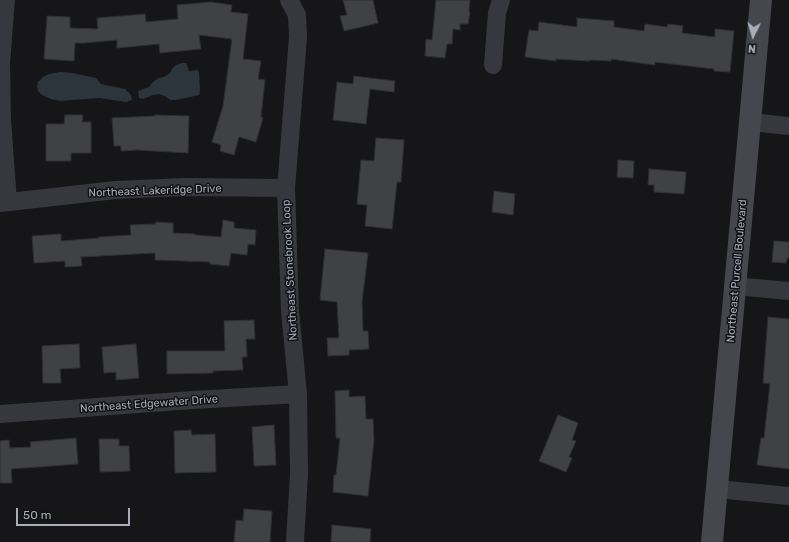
<!DOCTYPE html>
<style>
body{margin:0}
#map{position:relative;width:789px;height:542px;overflow:hidden;background:#161618;font-family:Rubik,sans-serif}
canvas{display:block}
.north{position:absolute;left:733px;top:16px;width:40px;height:40px;-webkit-text-stroke:3px #111113;paint-order:stroke;rotate:185deg;font-size:11px;font-weight:700;line-height:16px;text-align:center;color:#a8adb8}
.north::after{content:'';display:block;margin:auto;width:14px;height:18px;background:#a8adb8;clip-path:polygon(50% 0,100% 100%,50% 72%,0 100%)}
.scale{position:absolute;left:16px;top:508px;width:114px;height:18px;box-sizing:border-box;border:2px solid #a8adb8;border-top:0;padding-left:5px;font-size:12px;line-height:14px;white-space:nowrap;color:#a8adb8;-webkit-text-stroke:3px #111113;paint-order:stroke}
</style>
<div id="map">
<canvas width="789" height="542"></canvas>
<div class="north">N</div>
<div class="scale">50 m</div>
</div>
<script>
const ctx = document.querySelector('canvas').getContext('2d');
ctx.lineJoin = 'round';
function fill(path, color) { ctx.fillStyle = color; ctx.fill(path, 'evenodd'); }
const shape = rows => new Path2D(rows.map(r => 'M' + r).join(''));
function strokePath(path, color, width, dash) { ctx.strokeStyle = color; ctx.lineWidth = width; ctx.lineCap = dash ? 'butt' : 'round'; ctx.setLineDash(dash || []); ctx.stroke(path); }
function drawText(font, color, halo, rows, align = 'center') {
  ctx.font = font + ' Rubik,sans-serif'; ctx.lineWidth = 3; ctx.setLineDash([]); ctx.textBaseline = 'middle'; ctx.strokeStyle = halo; ctx.fillStyle = color; for (const [text, x, y, turn = 0] of rows) {
    ctx.save(); ctx.translate(x, y); ctx.rotate((+turn || 0) * Math.PI / 180); ctx.textAlign = isNaN(turn) ? turn : align; if (halo) ctx.strokeText(text, 0, 0); ctx.fillText(text, 0, 0); ctx.restore();
  }
}
const water = shape([
 [182,63,186,63,189,71,197,70,199,72,200,91,199,95,176,100,170,100,165,96,159,94,153,95,143,99,139,98,138,91,149,87,151,84,158,78,164,77,170,73,172,69,176,65],
 [60,72,72,73,96,78,101,84,125,89,131,95,132,100,126,102,100,98,60,101,51,99,42,95,38,91,37,86,38,82,43,77,49,74]
]);
const building = shape([
 [343,0,373,0,378,23,344,31,340,16,347,15,343,0],
 [436,0,470,0,469,12,470,12,468,24,460,24,460,30,453,29,452,44,447,44,445,58,425,56,426,39,432,40,436,0],
 [211,2,232,5,231,12,248,14,243,59,261,61,258,79,265,80,261,117,263,118,256,142,239,137,234,155,220,151,221,145,212,142,223,106,232,39,199,35,201,49,160,53,159,44,117,48,117,40,84,43,75,43,74,61,44,59,47,16,70,17,70,28,98,29,97,18,145,14,146,22,178,19,177,5,211,2],
 [577,18,614,21,614,27,644,31,645,24,667,27,668,24,683,26,682,33,715,37,715,29,734,31,730,72,714,71,714,69,655,62,655,65,611,59,611,61,590,60,589,61,556,59,556,61,525,57,529,30,538,31,539,22,577,27,577,18],
 [354,76,395,81,394,92,370,89,366,124,333,120,337,82,353,84,354,76],
 [65,115,83,115,82,122,91,122,91,153,71,153,71,161,46,161,46,124,64,124,65,115],
 [155,115,189,116,188,153,137,150,121,151,121,146,114,146,112,118,155,116,155,115],
 [376,138,404,140,401,182,397,182,392,229,365,226,367,205,357,204,361,160,374,161,376,138],
 [618,160,634,161,633,178,617,177,618,160],
 [649,169,686,172,684,194,654,192,654,185,648,185,649,169],
 [494,191,515,194,513,215,492,212,494,191],
 [223,220,234,222,234,228,256,230,255,245,248,244,247,255,231,253,229,266,210,264,210,262,155,260,155,253,81,257,82,266,65,267,65,261,34,263,32,236,61,234,61,241,99,238,99,237,131,235,130,225,156,224,156,222,173,223,173,233,195,234,195,235,221,237,223,220],
 [774,241,789,242,789,258,787,258,786,263,772,262,774,241],
 [325,249,368,253,362,302,363,331,368,331,369,349,349,350,349,355,328,356,327,338,339,338,337,302,320,300,325,249],
 [768,317,789,319,789,469,757,465,761,438,764,438,770,384,763,383,768,317],
 [254,320,255,339,246,339,247,357,242,357,243,370,213,371,213,373,167,374,167,351,225,351,224,321,254,320],
 [79,344,80,368,60,369,61,383,43,383,42,346,79,344],
 [136,344,139,378,116,380,116,372,104,373,102,347,136,344],
 [349,390,349,397,365,396,366,419,373,419,374,440,368,496,333,492,334,475,336,475,340,438,336,438,335,391,349,390],
 [558,415,578,423,572,440,576,441,569,457,572,458,566,472,539,461,558,415],
 [274,425,276,465,254,466,252,427,274,425],
 [191,430,192,435,215,434,216,472,175,473,174,431,191,430],
 [76,438,78,464,11,469,12,483,0,483,0,441,9,440,10,448,31,447,30,442,76,438],
 [99,439,119,439,119,446,129,446,130,471,100,472,99,439],
 [244,509,272,511,270,542,234,542,236,520,243,521,244,509],
 [332,525,371,529,370,542,331,542,332,525]
]);
const street = shape([
 [6,0,1,63,2,120,8,202],
 [289,0,297,15,298,37,286,188,290,311,298,394,299,474,295,542],
 [493,65,497,13,501,0],
 [750,122,789,126],
 [0,203,115,190,183,187,286,188],
 [735,286,789,291],
 [0,414,193,400,298,394],
 [717,489,789,496]
]);
const secondary = shape([
 [712,542,761,0]
]);
const streetNames = [
 ["Northeast Lakeridge Drive",155,191,-2],
 ["Northeast Stonebrook Loop",290,270,-93],
 ["Northeast Purcell Boulevard",737,271,-85],
 ["Northeast Edgewater Drive",149,404,-4]
];
fill(water, '#2c353c');
fill(building, '#404145');
strokePath(building, '#303034', 1);
strokePath(street, '#37383d', 18);
strokePath(secondary, '#45474d', 22);
drawText('11px', '#a8adb8', '#111113', streetNames);
</script>
